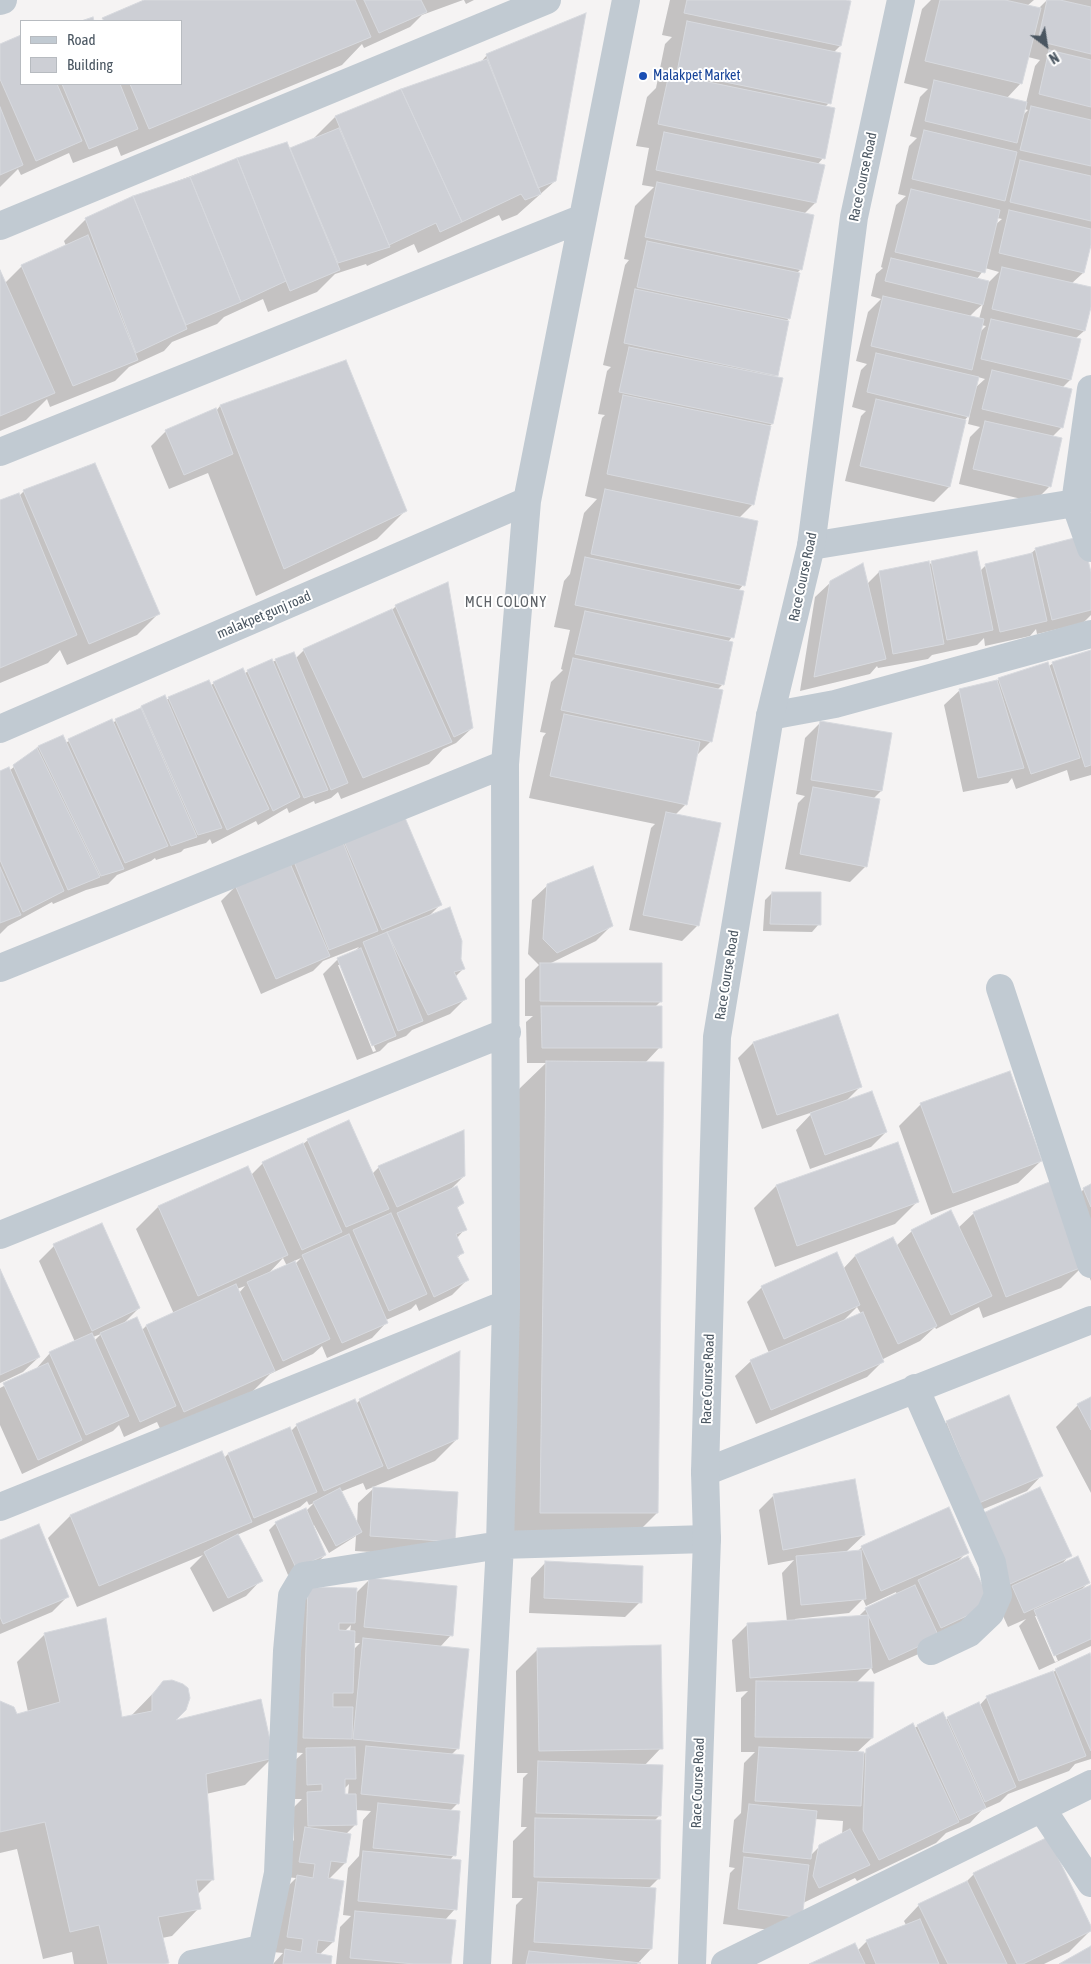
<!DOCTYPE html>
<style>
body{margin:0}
#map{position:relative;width:1091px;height:1964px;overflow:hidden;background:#f5f3f3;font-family:"Asap Condensed",sans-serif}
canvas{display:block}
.legend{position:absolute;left:20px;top:20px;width:162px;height:65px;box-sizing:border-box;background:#fff;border:1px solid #b7bbc0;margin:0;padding:6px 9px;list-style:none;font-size:15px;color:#4a5661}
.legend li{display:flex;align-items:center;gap:10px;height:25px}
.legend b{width:25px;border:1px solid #b7bbc0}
.north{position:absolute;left:1021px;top:20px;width:50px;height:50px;-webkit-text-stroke:4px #fff;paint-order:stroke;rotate:149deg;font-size:14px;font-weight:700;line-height:20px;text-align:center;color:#4a5661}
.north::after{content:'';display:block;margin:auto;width:18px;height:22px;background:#4a5661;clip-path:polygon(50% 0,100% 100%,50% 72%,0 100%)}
</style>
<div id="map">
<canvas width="1091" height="1964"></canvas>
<ul class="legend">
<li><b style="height:6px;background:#c1cad2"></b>Road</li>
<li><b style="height:14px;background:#cdcfd5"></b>Building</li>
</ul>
<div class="north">N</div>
</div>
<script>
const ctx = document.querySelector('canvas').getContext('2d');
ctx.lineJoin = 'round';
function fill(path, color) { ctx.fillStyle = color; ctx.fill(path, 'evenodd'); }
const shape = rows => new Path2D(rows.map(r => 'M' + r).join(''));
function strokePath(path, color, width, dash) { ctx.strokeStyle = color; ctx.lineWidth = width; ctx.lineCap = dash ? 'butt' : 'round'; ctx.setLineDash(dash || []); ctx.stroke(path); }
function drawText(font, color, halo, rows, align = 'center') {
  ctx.font = font + ' "Asap Condensed",sans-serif'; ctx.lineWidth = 4; ctx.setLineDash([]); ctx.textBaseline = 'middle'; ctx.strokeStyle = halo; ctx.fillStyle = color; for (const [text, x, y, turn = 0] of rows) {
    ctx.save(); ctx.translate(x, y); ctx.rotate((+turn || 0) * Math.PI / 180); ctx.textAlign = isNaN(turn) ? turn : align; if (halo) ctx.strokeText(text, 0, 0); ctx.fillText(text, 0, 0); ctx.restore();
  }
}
const shadow = shape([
 [147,0,463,0,422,15,410,27,364,48,362,44,342,65,121,156,117,146,73,163,69,153,21,175,18,169,0,187,0,45,21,36,21,84,181,84,181,21,101,21],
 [464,0,474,0,466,4],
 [670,0,844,0,840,46,833,53,829,103,825,107,823,158,817,165,815,203,803,215,801,269,797,273,789,318,786,322,776,375,774,378,772,424,768,427,753,504,739,518,743,585,738,591,732,637,728,642,723,684,717,690,711,741,696,756,686,804,675,815,697,926,682,941,629,930,651,828,655,824,529,798,543,737,546,733,540,732,551,682,563,670,561,669,570,630,554,627,564,581,570,574,584,513,597,499,585,496,602,418,605,415,598,414,607,371,611,367,603,365,625,265,629,260,624,259,635,206,654,187,642,185,649,148,636,146,647,97,656,88,665,44,672,37,662,35],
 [931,0,1034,0,1027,6,1038,9,1047,0,1091,0,1091,240,1083,273,1071,284,1091,289,1091,301,1084,331,1075,339,1079,340,1070,380,1062,388,1062,427,1052,437,1049,487,1034,502,959,484,970,437,980,427,968,424,970,414,964,421,949,487,934,502,845,481,861,416,866,411,852,407,861,370,867,364,856,361,868,312,881,299,871,296,876,274,883,268,881,267,896,205,906,196,898,194,909,146,917,138,910,136,920,97,928,89,904,83,922,9],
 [1028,57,1040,60,1035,66,1026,103,1006,99,1021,83],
 [1024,109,1028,110,1022,116],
 [997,218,1002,219,995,225],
 [985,268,999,272,989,282,977,279],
 [983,304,979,319,969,317,976,310],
 [981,325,986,326,980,332],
 [978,377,985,379,975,388],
 [487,55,555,181,517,215,502,221,499,215,418,253,414,244,367,266,366,264,335,274,317,292,268,312,263,299,224,317,217,324,172,342,164,351,129,367,115,381,50,407,47,399,26,420,0,431,0,272,5,283,22,266,66,246,64,241,86,219,134,197,237,159,287,143,289,150,313,139,335,117,480,63],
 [345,362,405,511,377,539,256,596,208,473,169,489,151,446,166,431,216,411,220,406],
 [24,491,159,613,137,635,67,665,60,650,48,663,0,683,0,502,19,496],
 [1036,549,1091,577,1091,615,1083,623,1037,634,1036,629,1030,636,985,646,984,638,977,645,932,655,928,659,878,668,877,666,870,674,800,691,815,597,831,582,867,584,879,572,929,565,932,562,980,571,986,565,1029,555],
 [396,606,472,728,456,743,443,749,429,764,341,799,338,792,331,798,315,804,314,801,289,813,287,808,258,825,256,821,212,844,210,839,206,843,184,849,181,852,156,860,155,858,151,861,117,875,108,884,86,890,53,904,52,902,8,926,0,934,0,772,9,771,38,747,63,737,65,743,111,721,112,723,142,707,210,686,214,683,244,674,248,671,293,654,295,659,304,650,391,611],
 [1091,651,1091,775,1070,781,1067,770,1016,789,1012,778,1008,783,963,792,944,705,960,690,1048,667,1053,663],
 [821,722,881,791,873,799,866,866,850,882,785,869,798,803,805,796,796,794,805,738],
 [344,840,441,904,427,918,460,959,463,969,455,977,465,999,450,1014,412,1030,406,1036,388,1043,380,1051,357,1060,323,974,338,959,354,952,359,947,323,961,313,971,261,994,221,901,236,886],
 [338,965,341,965,376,1051,373,1052],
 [548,885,612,925,596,941,549,964,661,1001,655,1007,660,1047,645,1063,657,1513,629,1541,512,1540,518,1090,546,1063,527,1063,526,1022,533,1016,525,1016,525,979,539,965,528,954,532,900],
 [772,893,819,924,812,932,763,931,765,900],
 [838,1016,861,1086,845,1102,886,1132,871,1147,810,1169,796,1130,813,1112,762,1129,738,1058,753,1043],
 [921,1104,1041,1161,1018,1183,931,1215,899,1126],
 [308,1140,372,1174,379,1167,464,1176,450,1190,463,1203,456,1209,465,1229,457,1238,463,1252,457,1258,467,1280,452,1295,419,1311,416,1304,411,1309,386,1320,387,1322,372,1338,327,1358,322,1346,313,1354,270,1374,251,1393,162,1433,157,1422,124,1437,119,1425,113,1431,22,1474,0,1425,0,1388,35,1370,50,1353,75,1342,39,1261,54,1246,139,1308,122,1325,141,1331,146,1326,174,1314,136,1229,158,1207,247,1167,251,1175,263,1163,302,1145],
 [283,1258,287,1266,267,1275],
 [301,1258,295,1264,294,1261],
 [245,1286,239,1293,237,1289],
 [101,1334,94,1341,93,1337],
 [897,1143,917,1202,895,1224,775,1267,754,1208,776,1186],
 [1091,1186,1091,1281,1084,1265,1061,1288,983,1318,979,1307,936,1329,935,1327,920,1341,881,1360,882,1362,867,1377,756,1424,735,1376,751,1361,769,1353,747,1302,762,1287,843,1269,855,1256,893,1238,896,1246,912,1231,958,1228,974,1213,1062,1211,1084,1189],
 [857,1307,861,1314,842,1322],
 [0,1271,39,1357,23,1372,0,1383],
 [1009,1396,1042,1475,1027,1491,964,1517,931,1438,946,1423],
 [1091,1398,1091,1493,1056,1427,1078,1405],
 [360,1400,457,1439,435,1461,366,1490,363,1483,340,1492,357,1524,358,1503,374,1488,457,1493,438,1556,355,1551,356,1536,329,1553,314,1525,312,1526,325,1555,318,1562,288,1575,269,1530,276,1523,306,1511,314,1503,309,1505,307,1501,300,1507,237,1535,261,1580,246,1596,213,1612,190,1568,203,1555,77,1607,48,1538,70,1516,224,1458,228,1454,290,1428,291,1431,297,1425,356,1404],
 [774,1495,864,1535,846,1552,858,1551,862,1547,967,1552,957,1562,990,1603,923,1652,874,1674,871,1668,856,1683,872,1738,856,1753,863,1754,918,1726,945,1720,979,1706,987,1697,1052,1673,1056,1670,1091,1659,1091,1759,1075,1764,1069,1771,1008,1794,1000,1802,982,1810,970,1823,946,1833,936,1843,857,1881,855,1878,803,1903,786,1932,723,1924,730,1873,735,1868,729,1867,734,1820,741,1813,744,1763,755,1752,741,1752,741,1698,748,1691,736,1692,732,1640,748,1624,787,1622,782,1573,794,1560,768,1565,759,1510],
 [896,1592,897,1595,866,1609,858,1617,795,1621,795,1619,849,1613,863,1599,866,1606],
 [815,1819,843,1821,842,1835,820,1846,811,1855],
 [965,1531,1070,1555,1060,1566,1089,1582,1081,1590,1091,1586,1091,1646,1039,1670,1019,1626,1026,1619,1008,1627],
 [1035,1616,1038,1616,1058,1661,1055,1662],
 [0,1542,67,1597,52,1612,0,1634],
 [546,1562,640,1602,625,1617,529,1613,531,1578],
 [370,1579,451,1635,440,1647,458,1748,451,1755,458,1803,450,1811,454,1855,449,1861,455,1909,445,1920,450,1964,336,1964,340,1927,351,1916,343,1915,348,1868,359,1856,363,1820,371,1811,355,1810,356,1824,346,1834,345,1863,328,1880,333,1942,319,1955,329,1964,273,1964,283,1953,273,1952,282,1892,296,1878,285,1877,290,1844,294,1840,293,1808,302,1799,292,1799,291,1764,303,1753,288,1752,293,1604,308,1588,355,1594],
 [351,1625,350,1632,344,1632],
 [353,1643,360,1643,353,1650],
 [349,1784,348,1795,344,1795,344,1789],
 [45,1634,121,1718,130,1717,164,1682,172,1722,273,1757,245,1785,206,1794,213,1879,197,1895,199,1908,172,1936,162,1938,166,1964,74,1964,72,1952,43,1959,17,1849,0,1853,0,1702,13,1708,16,1715,28,1712,17,1662],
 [538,1649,661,1748,644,1766,660,1815,654,1821,659,1878,648,1889,651,1949,637,1964,512,1964,516,1905,523,1898,512,1898,513,1841,527,1827,521,1827,523,1778,528,1773,517,1773,516,1671],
 [974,1874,1091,1930,1069,1952,1044,1964,812,1964,857,1951,867,1941,906,1925,904,1921,919,1905,964,1884]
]);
const building = shape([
 [144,0,355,0,371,37,149,129,130,84,181,84,181,21,104,21,102,18,144,0],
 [364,0,421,0,427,12,379,33,364,0],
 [687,0,846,0,851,1,841,46,684,13,687,0],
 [940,0,1005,0,1041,8,1022,84,925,61,940,0],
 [1047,0,1060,0,1091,7,1091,54,1038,41,1047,0],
 [586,13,556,181,538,188,486,54,586,13],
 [93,17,94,21,81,21,93,17],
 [687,21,841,53,831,104,677,72,687,21],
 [21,35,21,84,57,84,82,141,36,161,0,79,0,44,21,35],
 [1049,50,1091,60,1091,107,1039,94,1049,50],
 [487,59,541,194,525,200,521,194,462,222,401,89,487,59],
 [669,74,835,108,825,159,658,124,669,74],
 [934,80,1027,102,1017,143,925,121,934,80],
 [62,84,120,84,138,129,89,149,62,84],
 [401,89,462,222,440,232,436,223,389,245,335,116,401,89],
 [1031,106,1091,120,1091,166,1020,150,1031,106],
 [0,107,23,165,0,175,0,107],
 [339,128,390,247,338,263,290,148,339,128],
 [924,130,1017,152,1005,201,912,179,924,130],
 [664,132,825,165,816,203,656,170,664,132],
 [287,142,340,270,290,291,237,158,287,142],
 [237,158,286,281,241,302,190,177,237,158],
 [1020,160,1091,176,1091,221,1010,202,1020,160],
 [190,177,241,302,186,325,133,196,190,177],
 [657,182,814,215,802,270,645,237,657,182],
 [911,189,1000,210,985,273,895,252,911,189],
 [133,196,187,329,136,353,85,218,133,196],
 [1009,210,1091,229,1091,245,1084,273,999,253,1009,210],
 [88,235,138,360,73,386,21,265,88,235],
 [647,241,800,273,790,319,637,287,647,241],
 [891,258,989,281,983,305,885,281,891,258],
 [1002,267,1091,287,1091,307,1085,331,992,309,1002,267],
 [0,270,55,393,0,416,0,270],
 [635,289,789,321,778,376,624,343,635,289],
 [883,296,984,319,972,370,871,346,883,296],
 [991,319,1081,339,1071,380,981,359,991,319],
 [629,347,783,378,773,424,619,392,629,347],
 [876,353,979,377,969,417,867,392,876,353],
 [346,360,407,511,284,569,220,405,346,360],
 [992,370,1072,389,1063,428,982,409,992,370],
 [623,395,771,426,754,505,607,474,623,395],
 [876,399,966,420,950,487,860,466,876,399],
 [216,408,233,454,184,475,165,430,216,408],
 [985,421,1062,438,1051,487,973,469,985,421],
 [95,463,160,614,89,644,23,490,95,463],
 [605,489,758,521,745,586,591,554,605,489],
 [19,493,77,635,0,668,0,500,19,493],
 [1082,536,1091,572,1091,610,1052,620,1035,548,1082,536],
 [977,551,993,630,947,640,931,561,977,551],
 [1032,553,1047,621,1000,632,985,564,1032,553],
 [585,557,744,591,734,638,575,605,585,557],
 [929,561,944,644,893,654,879,571,929,561],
 [863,563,886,659,814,677,830,581,863,563],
 [448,582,473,728,454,737,395,605,448,582],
 [392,609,452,742,363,778,303,649,392,609],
 [585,611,733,642,724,685,575,654,585,611],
 [1091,650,1091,765,1085,767,1052,662,1091,650],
 [294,652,348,783,331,790,275,659,294,652],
 [573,658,723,690,712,742,561,710,573,658],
 [272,659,328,790,304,798,247,670,272,659],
 [1048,662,1080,758,1031,774,998,678,1048,662],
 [243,668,300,797,273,811,213,682,243,668],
 [209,680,269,809,227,830,168,697,209,680],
 [997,680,1024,768,978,778,959,689,997,680],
 [165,695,222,828,198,835,141,706,165,695],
 [141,708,197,837,171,846,115,719,141,708],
 [564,714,700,742,687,805,550,776,564,714],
 [112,719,168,846,125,863,68,739,112,719],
 [820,721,892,733,882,791,811,780,820,721],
 [63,735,124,869,101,876,38,746,63,735],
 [37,748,100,877,68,890,13,765,37,748],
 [9,767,64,891,23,912,0,860,0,771,9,767],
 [813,787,880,799,867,867,800,854,813,787],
 [666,812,721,823,699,926,643,915,666,812],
 [403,813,442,905,382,930,343,839,403,813],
 [342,840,378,931,329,950,293,859,342,840],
 [289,861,330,956,276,979,235,885,289,861],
 [593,866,613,926,557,953,543,939,547,884,593,866],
 [0,867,21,915,0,923,0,867],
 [772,892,821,892,821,925,770,924,772,892],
 [450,907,462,941,461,959,465,969,454,972,467,999,428,1015,387,932,450,907],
 [387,932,423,1021,398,1031,363,942,387,932],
 [361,948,396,1036,372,1046,337,958,361,948],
 [540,963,662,963,662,1002,540,1001,540,963],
 [541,1006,662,1006,662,1048,542,1048,541,1006],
 [838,1014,862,1087,777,1115,753,1042,838,1014],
 [546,1061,664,1062,658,1513,540,1513,546,1061],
 [1010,1071,1042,1161,953,1193,920,1103,1010,1071],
 [872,1091,887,1132,825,1155,810,1113,872,1091],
 [349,1120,389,1209,346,1227,307,1139,349,1120],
 [464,1130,465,1176,397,1207,378,1166,464,1130],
 [898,1142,919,1202,797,1246,776,1185,898,1142],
 [303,1143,342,1232,302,1250,262,1162,303,1143],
 [248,1166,288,1255,198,1296,158,1206,248,1166],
 [1052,1181,1085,1266,1006,1297,973,1212,1052,1181],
 [1091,1184,1091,1207,1083,1188,1091,1184],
 [457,1186,464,1203,457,1207,467,1230,456,1234,464,1253,457,1256,469,1280,434,1297,397,1213,457,1186],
 [951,1210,992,1296,951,1315,911,1230,951,1210],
 [391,1213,427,1294,389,1311,353,1230,391,1213],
 [102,1223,140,1308,92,1331,53,1244,102,1223],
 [349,1234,388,1323,342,1343,302,1255,349,1234],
 [893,1237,937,1326,898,1344,855,1255,893,1237],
 [837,1252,860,1305,784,1339,761,1286,837,1252],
 [295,1261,330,1339,283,1361,247,1282,295,1261],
 [0,1269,40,1357,0,1375,0,1269],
 [236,1284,275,1371,184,1412,146,1325,236,1284],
 [863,1312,884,1362,771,1410,750,1360,863,1312],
 [137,1317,176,1406,140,1422,100,1333,137,1317],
 [92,1333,129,1416,86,1435,49,1352,92,1333],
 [460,1351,458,1439,388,1469,359,1399,460,1351],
 [48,1363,82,1440,38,1460,3,1383,48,1363],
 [1009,1395,1043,1476,979,1503,946,1421,1009,1395],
 [1091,1397,1091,1430,1077,1404,1091,1397],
 [355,1399,383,1466,324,1491,296,1424,355,1399],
 [290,1427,317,1492,254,1518,228,1453,290,1427],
 [222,1451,252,1522,99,1586,70,1515,222,1451],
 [855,1479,865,1535,783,1550,773,1494,855,1479],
 [373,1487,458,1492,455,1542,370,1536,373,1487],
 [1040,1487,1072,1556,1010,1584,979,1515,1040,1487],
 [340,1488,362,1532,336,1546,313,1502,340,1488],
 [949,1507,969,1553,881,1591,861,1546,949,1507],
 [306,1508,326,1555,296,1568,275,1522,306,1508],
 [39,1524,69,1597,3,1624,0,1617,0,1540,39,1524],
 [238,1534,263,1581,228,1598,204,1552,238,1534],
 [861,1550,866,1599,801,1605,796,1556,861,1550],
 [968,1556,992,1604,941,1628,918,1580,968,1556],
 [1078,1556,1090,1583,1024,1613,1012,1586,1078,1556],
 [545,1561,643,1566,642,1603,544,1598,545,1561],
 [369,1578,457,1586,453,1636,364,1627,369,1578],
 [915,1585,939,1637,889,1660,865,1608,915,1585],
 [1091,1585,1091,1639,1054,1656,1034,1610,1091,1585],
 [308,1587,357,1588,355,1623,339,1623,339,1630,355,1631,353,1693,333,1693,333,1707,353,1707,352,1739,303,1738,308,1587],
 [868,1615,872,1668,750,1678,747,1623,868,1615],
 [106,1618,122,1717,152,1711,152,1695,163,1681,172,1680,183,1684,188,1688,190,1698,186,1710,176,1720,261,1699,274,1758,206,1774,214,1880,196,1880,201,1909,158,1917,169,1963,164,1964,108,1964,99,1925,70,1932,45,1822,0,1832,0,1701,14,1707,17,1714,60,1702,44,1633,106,1618],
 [363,1638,469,1649,459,1749,353,1739,363,1638],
 [661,1645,663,1749,539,1751,537,1648,661,1645],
 [1090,1653,1091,1656,1091,1751,1055,1669,1090,1653],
 [1053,1671,1086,1756,1019,1781,986,1696,1053,1671],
 [756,1681,874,1682,873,1738,755,1737,756,1681],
 [979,1702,1016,1787,985,1802,947,1717,979,1702],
 [943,1712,986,1808,960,1820,917,1725,943,1712],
 [913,1723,959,1822,879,1860,863,1830,866,1749,913,1723],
 [366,1746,464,1755,459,1804,361,1794,366,1746],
 [355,1747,356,1779,345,1779,345,1794,356,1794,357,1825,308,1826,307,1792,322,1791,322,1784,307,1785,306,1748,355,1747],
 [759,1747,864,1752,861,1806,755,1801,759,1747],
 [538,1761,663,1765,661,1816,536,1813,538,1761],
 [378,1803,460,1811,456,1856,373,1848,378,1803],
 [749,1804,817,1811,811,1859,743,1852,749,1804],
 [535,1818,661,1820,660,1879,534,1877,535,1818],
 [305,1827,351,1834,346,1863,331,1861,328,1878,344,1881,334,1942,318,1940,316,1953,332,1956,331,1964,283,1964,285,1949,301,1952,303,1939,287,1937,297,1875,313,1878,315,1864,299,1862,305,1827],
 [850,1829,870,1865,819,1888,813,1876,819,1845,850,1829],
 [1048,1837,1091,1926,1091,1931,1023,1964,1017,1964,973,1873,1048,1837],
 [363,1851,461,1860,457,1910,358,1901,363,1851],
 [744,1857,809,1865,802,1918,738,1909,744,1857],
 [967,1881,1007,1964,948,1964,918,1904,967,1881],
 [538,1882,656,1888,652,1949,534,1942,538,1882],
 [355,1911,456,1920,451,1964,414,1964,350,1958,355,1911],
 [920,1919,939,1964,876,1964,866,1940,920,1919],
 [855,1943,865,1964,809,1964,855,1943],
 [1091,1946,1091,1964,1059,1964,1091,1946],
 [529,1951,641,1963,526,1964,529,1951]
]);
const minor = shape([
 [626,0,527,501,505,764,506,1304,500,1545,707,1539],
 [0,1,3,0],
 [0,226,547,0],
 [1091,389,1075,503,1091,548],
 [0,452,583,218],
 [811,546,1075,503,1091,498],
 [770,716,835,704,1091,634],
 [0,729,527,501],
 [0,968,505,764],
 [1000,988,1091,1264],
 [0,1235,507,1032],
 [915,1388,992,1563,998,1595,990,1613,969,1633,931,1651],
 [705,1472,1091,1320],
 [0,1507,506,1304],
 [1042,1809,1091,1883],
 [192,1964,261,1949],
 [259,1964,278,1873,287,1651,292,1596,304,1576,500,1545,477,1964],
 [725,1964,1091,1784]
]);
const tertiary = shape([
 [692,1964,707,1539,705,1472,717,1037,770,716,811,546,854,217,901,0]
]);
const markers = [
 [643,76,5,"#1a4fb4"]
];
const transitNames = [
 ["Malakpet Market",653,76]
];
const streetNames = [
 ["Race Course Road",863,177,-78],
 ["Race Course Road",803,577,-78],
 ["malakpet gunj road",264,615,-23],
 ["Race Course Road",727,975,-81],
 ["Race Course Road",708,1379,-88],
 ["Race Course Road",698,1783,-88]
];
const neighbourhoodNames = [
 ["MCH COLONY",506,602]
];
fill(shadow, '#0003');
fill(building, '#cdcfd5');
strokePath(building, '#d7d9de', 1);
strokePath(minor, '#c1cad2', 28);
strokePath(tertiary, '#c1cad2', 28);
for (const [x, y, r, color] of markers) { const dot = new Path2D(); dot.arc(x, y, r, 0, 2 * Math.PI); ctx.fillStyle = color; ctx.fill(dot); strokePath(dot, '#fff', 2); }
drawText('14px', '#164399', '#fff', transitNames, 'left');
drawText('14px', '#4a5661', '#fff', streetNames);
ctx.letterSpacing = '1px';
drawText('15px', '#5f6368', '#fff', neighbourhoodNames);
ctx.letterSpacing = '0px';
</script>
